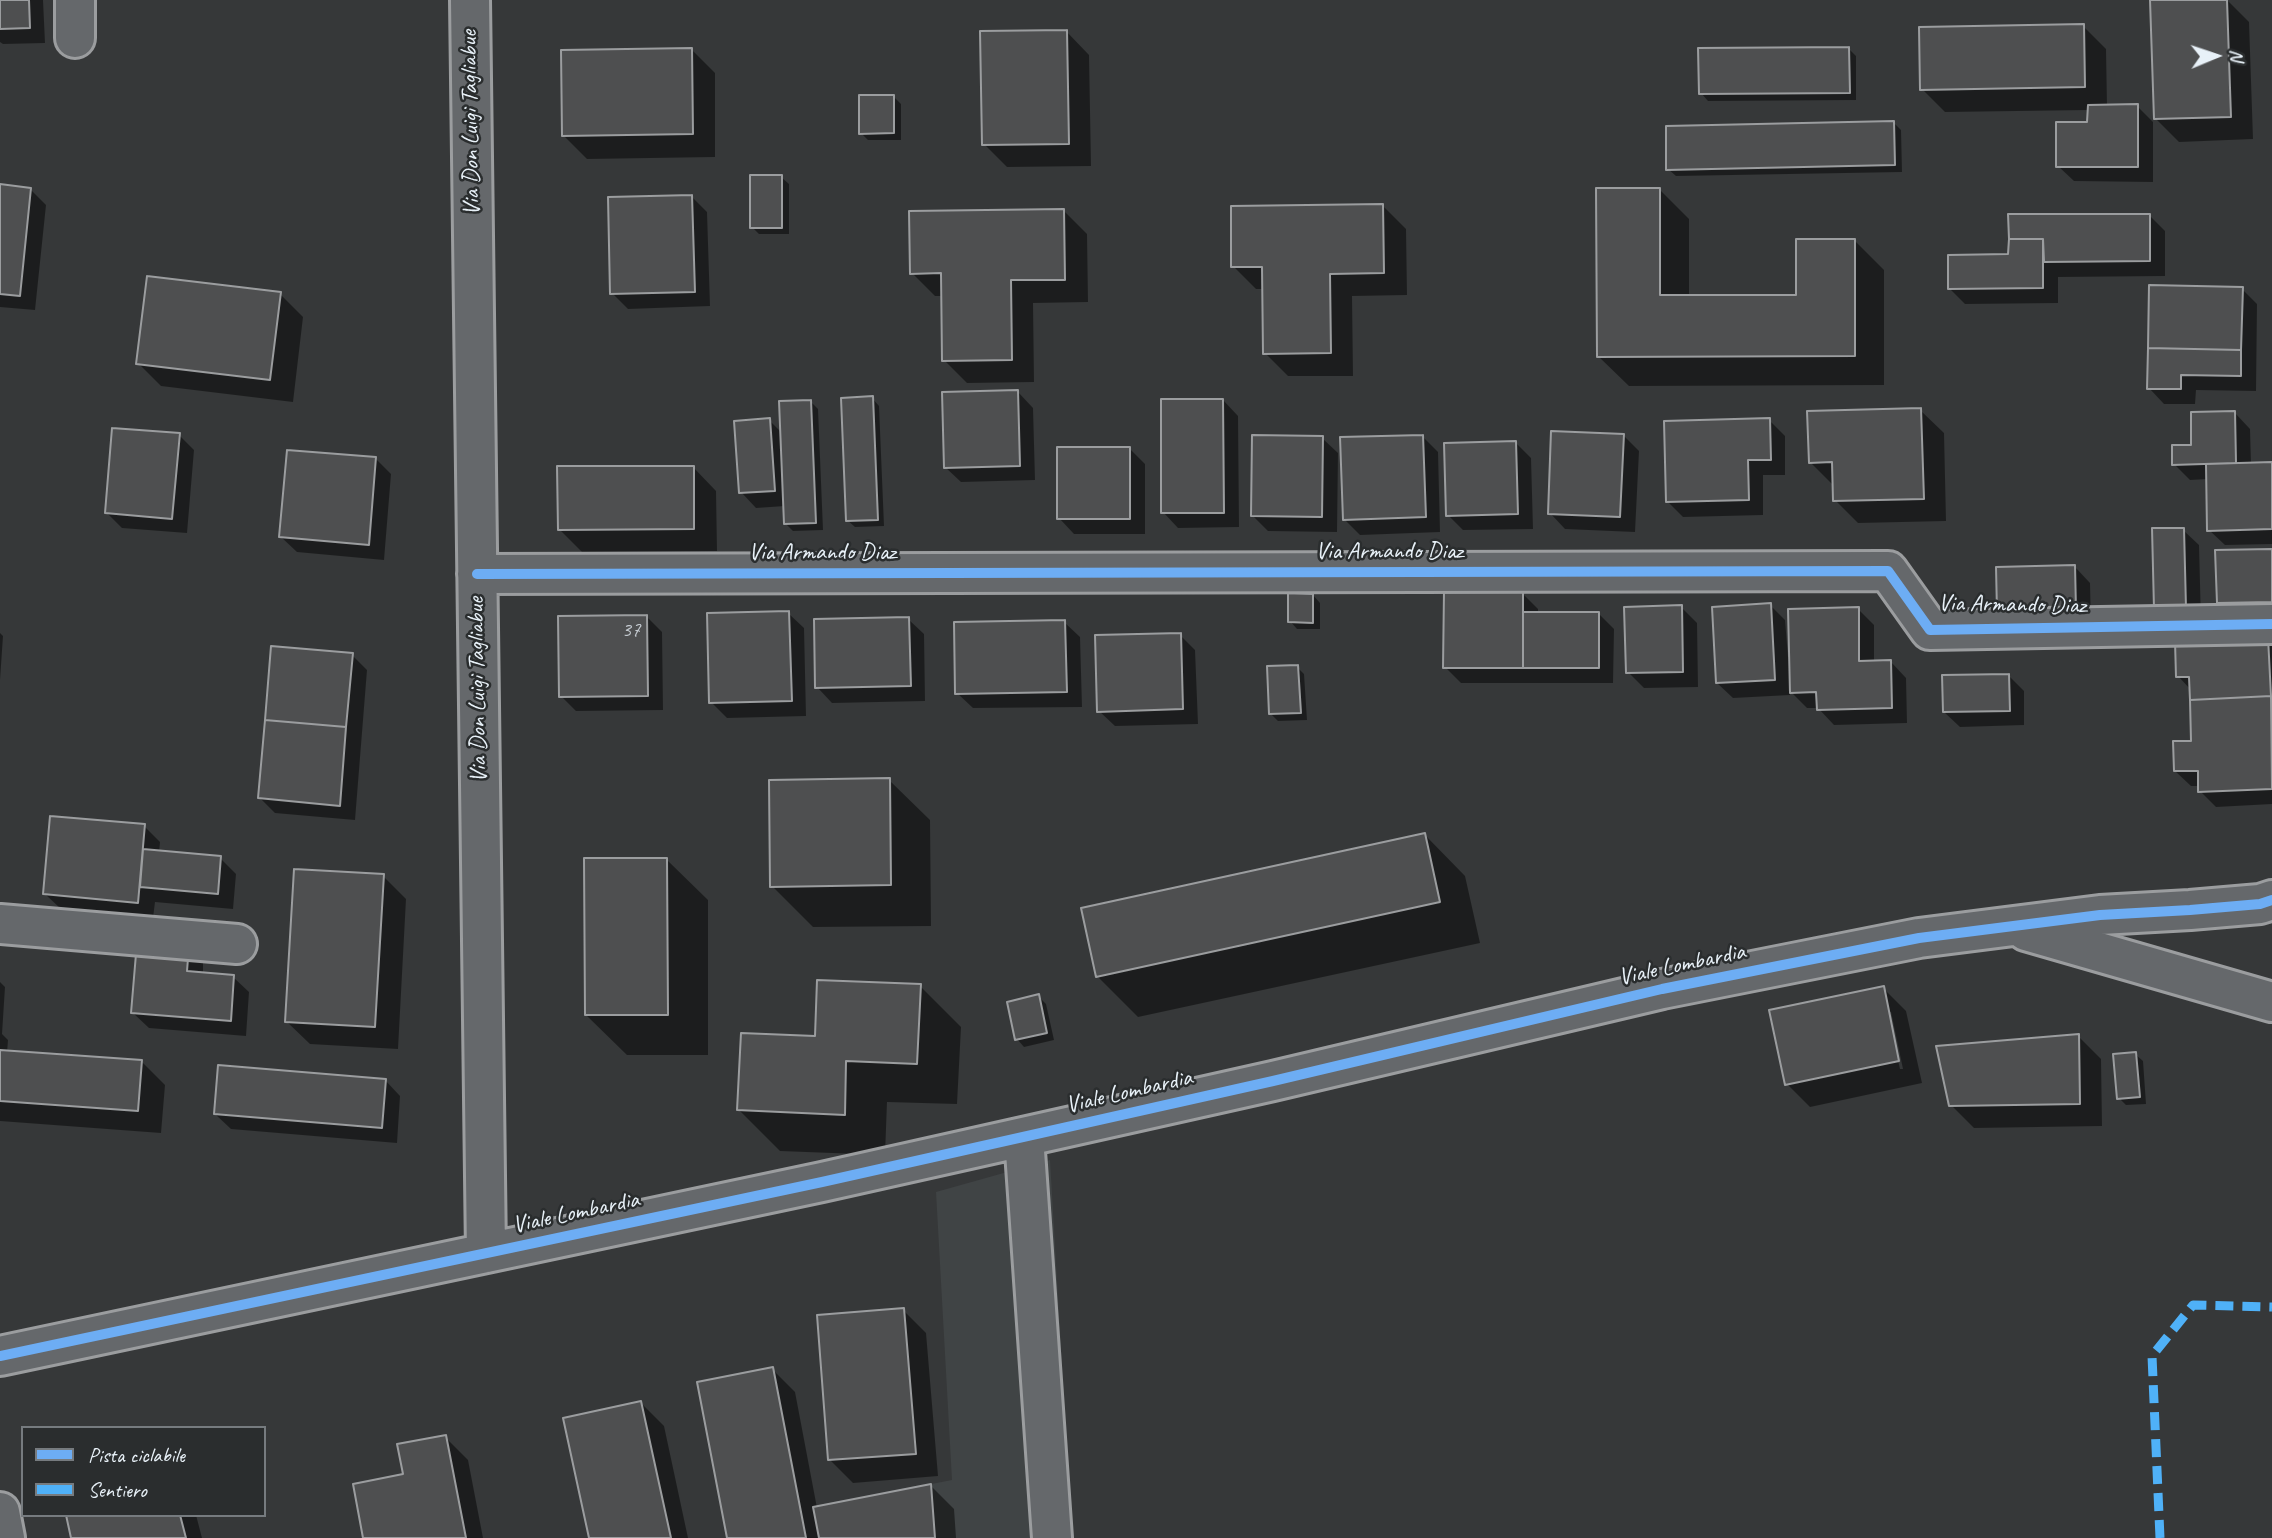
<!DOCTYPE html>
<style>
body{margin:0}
#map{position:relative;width:2272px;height:1538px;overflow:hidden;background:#363839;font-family:Caveat,sans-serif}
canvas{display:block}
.legend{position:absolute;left:21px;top:1426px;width:245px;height:91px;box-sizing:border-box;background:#2a2d2e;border:2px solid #767b7f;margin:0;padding:9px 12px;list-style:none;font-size:21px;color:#e8f1f8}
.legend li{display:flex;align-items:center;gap:14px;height:35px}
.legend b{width:35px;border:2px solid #767b7f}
.north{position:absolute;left:2181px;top:21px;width:70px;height:70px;-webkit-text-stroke:5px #2a2d2e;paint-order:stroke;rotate:88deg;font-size:19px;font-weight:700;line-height:28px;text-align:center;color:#e8f1f8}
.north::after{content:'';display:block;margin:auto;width:24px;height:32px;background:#e8f1f8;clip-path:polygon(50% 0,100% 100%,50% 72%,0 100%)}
</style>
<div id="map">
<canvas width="2272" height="1538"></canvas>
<ul class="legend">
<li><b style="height:9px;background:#6dadf4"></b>Pista ciclabile</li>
<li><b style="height:9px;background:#4fb1f8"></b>Sentiero</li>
</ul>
<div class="north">N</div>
</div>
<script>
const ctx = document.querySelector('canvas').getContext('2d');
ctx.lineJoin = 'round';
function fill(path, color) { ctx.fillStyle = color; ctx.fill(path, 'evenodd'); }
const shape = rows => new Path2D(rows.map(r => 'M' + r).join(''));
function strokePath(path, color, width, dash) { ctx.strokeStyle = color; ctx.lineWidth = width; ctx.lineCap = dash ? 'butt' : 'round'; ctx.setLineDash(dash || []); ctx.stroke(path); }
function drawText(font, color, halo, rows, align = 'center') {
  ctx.font = font + ' Caveat,sans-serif'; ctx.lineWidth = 5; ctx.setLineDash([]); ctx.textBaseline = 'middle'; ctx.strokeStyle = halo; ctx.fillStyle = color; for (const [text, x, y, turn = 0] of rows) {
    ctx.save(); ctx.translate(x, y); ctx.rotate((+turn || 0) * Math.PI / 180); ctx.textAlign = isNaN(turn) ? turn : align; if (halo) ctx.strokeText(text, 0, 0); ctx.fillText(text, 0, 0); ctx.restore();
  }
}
const built = shape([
 [1050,1160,1072,1538,819,1538,813,1507,952,1480,936,1192]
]);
const shadow = shape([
 [0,0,43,0,45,43,3,44,0,42],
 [2201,0,2227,0,2249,22,2253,139,2179,142,2155,118],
 [2083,26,2106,49,2107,106,2137,106,2153,122,2153,182,2074,181,2058,166,2089,123,2089,110,1945,112,1922,89],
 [1066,31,1089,55,1091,166,1007,167,984,144],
 [1849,49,1856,56,1856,100,1708,101,1701,93],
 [692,50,715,73,715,157,587,159,564,136],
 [894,97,901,104,901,140,868,140,861,133],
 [1894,123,1901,130,1902,172,1676,176,1668,169],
 [781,177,789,184,789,234,759,234,752,227],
 [0,186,30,189,46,205,35,310,0,307],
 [1659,189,1689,219,1689,297,1798,296,1854,240,1884,270,1884,385,1629,386,1599,357],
 [692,197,707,212,710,306,628,309,612,293],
 [1383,206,1406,229,1407,295,1352,296,1353,376,1288,376,1265,353,1264,289,1256,289,1233,266],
 [1064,211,1087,234,1088,302,1033,303,1034,382,967,383,944,360,943,296,935,296,912,273],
 [2149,215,2165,231,2165,276,2058,277,2058,303,1965,304,1949,288,2010,256,2010,216],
 [2242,289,2257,304,2256,391,2196,390,2195,404,2164,404,2149,388],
 [280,294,303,317,293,402,161,386,138,363],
 [1018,392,1033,408,1035,480,961,482,945,467],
 [872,398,879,406,884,526,855,527,847,520],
 [1223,400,1238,416,1239,527,1178,528,1163,512],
 [810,401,818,409,823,530,793,531,786,524,785,506,756,508,741,492,769,420,782,433],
 [1920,410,1944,433,1946,521,1858,523,1835,500,1833,485,1810,462],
 [2235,413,2250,429,2251,464,2272,464,2272,544,2225,545,2209,530,2208,479,2190,480,2174,464],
 [1769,420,1785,436,1785,475,1763,475,1763,515,1683,517,1667,501],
 [179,435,194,450,187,533,122,528,107,513],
 [1623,435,1639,451,1635,532,1565,529,1550,513],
 [1422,436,1438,452,1440,532,1360,535,1344,519],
 [1322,438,1338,453,1337,532,1268,531,1253,516],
 [1516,443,1531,458,1533,529,1463,530,1448,515],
 [1130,449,1145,464,1145,534,1074,534,1059,518],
 [376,459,391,474,384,560,297,552,281,537],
 [693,467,716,491,717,551,582,552,559,529],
 [2183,530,2199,545,2201,622,2171,624],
 [2272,550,2272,617,2235,618,2219,602],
 [2075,567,2090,583,2091,625,2014,626],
 [1522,593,1538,609,1538,614,1598,613,1614,629,1613,683,1461,683,1445,667],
 [1313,595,1320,603,1320,629,1297,629,1290,621],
 [1770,605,1785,620,1788,657,1791,657,1858,609,1874,625,1874,662,1891,662,1906,678,1907,723,1834,725,1818,708,1807,708,1790,691,1790,695,1733,698,1717,683],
 [1681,607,1697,623,1698,687,1644,688,1628,672],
 [788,613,804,628,806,716,727,718,711,702],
 [646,616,662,632,663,710,576,711,561,696],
 [908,619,924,634,925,701,832,703,817,687],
 [1064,622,1080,637,1082,707,973,708,957,693],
 [0,633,3,636,0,680],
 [1180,635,1195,650,1198,724,1115,726,1099,711],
 [2267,639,2272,644,2272,804,2216,807,2200,791,2200,786,2191,786,2175,771,2193,742,2191,690,2178,676],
 [352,655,367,670,355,820,275,813,260,798],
 [1297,667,1304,674,1307,720,1278,721,1271,714],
 [2008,675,2024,691,2024,725,1960,727,1944,712],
 [889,780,930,820,931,926,813,927,772,886],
 [144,826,160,842,159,853,220,858,236,874,233,909,155,902,153,918,61,909,45,894],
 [1425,835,1465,876,1480,943,1138,1017,1097,976],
 [667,860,708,900,708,1055,627,1055,586,1015],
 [383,876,406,899,398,1049,310,1044,286,1021],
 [188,947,203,963,203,974,233,977,249,992,246,1036,149,1028,133,1013],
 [0,982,5,987,2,1034,8,1040,7,1053,142,1062,165,1085,161,1133,0,1121],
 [920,986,961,1027,957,1104,887,1102,885,1155,780,1151,739,1110,817,1038],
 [1883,988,1906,1011,1922,1083,1810,1107,1787,1084],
 [1887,1012,1891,1012,1903,1069,1900,1069],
 [1038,996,1046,1004,1054,1040,1024,1047,1017,1039],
 [2078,1036,2101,1059,2102,1126,1974,1128,1951,1105],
 [2135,1054,2143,1061,2146,1104,2126,1105,2119,1098],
 [385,1080,400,1096,397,1143,231,1129,215,1114],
 [903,1310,926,1333,938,1476,853,1483,830,1460],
 [772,1369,795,1392,817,1508,931,1486,954,1509,956,1538,729,1538],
 [641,1403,664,1426,688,1538,591,1538],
 [445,1437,468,1460,483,1538,365,1538,405,1476],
 [67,1515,196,1515,202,1538,73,1538]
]);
const building = shape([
 [0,0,29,0,30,28,0,29,0,0],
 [2150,0,2227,0,2231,117,2154,119,2150,0],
 [2084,24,2085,87,1920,90,1919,27,2084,24],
 [1067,30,1069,144,982,145,980,31,1067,30],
 [1849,47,1850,93,1699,94,1698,48,1849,47],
 [692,48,693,134,562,136,561,50,692,48],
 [859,95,894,95,894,133,859,134,859,95],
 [2138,104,2138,167,2056,167,2056,122,2087,122,2088,105,2138,104],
 [1894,121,1895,165,1666,170,1666,126,1894,121],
 [750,175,782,175,782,228,750,228,750,175],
 [0,184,31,188,20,296,0,294,0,184],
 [1596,188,1660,188,1660,295,1796,295,1796,239,1855,239,1855,356,1597,357,1596,188],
 [692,195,695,292,610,294,608,197,692,195],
 [1383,204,1384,273,1330,274,1331,353,1263,354,1262,267,1231,267,1231,206,1383,204],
 [1064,209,1065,280,1011,280,1012,360,942,361,941,273,910,274,909,211,1064,209],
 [2008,214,2150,214,2150,261,2044,262,2043,239,2009,239,2008,214],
 [2009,239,2043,239,2043,288,1948,289,1948,255,2008,254,2009,239],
 [147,276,281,292,270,380,136,364,147,276],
 [2149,285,2243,287,2241,350,2148,348,2149,285],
 [2148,348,2241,350,2241,376,2181,375,2181,389,2147,389,2148,348],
 [1018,390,1020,466,944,468,942,392,1018,390],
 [873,396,878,520,846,521,841,398,873,396],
 [1161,399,1223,399,1224,513,1161,513,1161,399],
 [811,400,816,523,784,524,779,401,811,400],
 [1921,408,1924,499,1833,501,1832,462,1809,463,1807,411,1921,408],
 [2235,411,2236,463,2172,465,2172,445,2191,445,2191,412,2235,411],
 [770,418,775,491,739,493,734,421,770,418],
 [1770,418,1771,460,1748,460,1749,500,1666,502,1664,421,1770,418],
 [112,428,180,433,172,519,105,513,112,428],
 [1551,431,1624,434,1620,517,1548,514,1551,431],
 [1252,435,1323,436,1322,517,1251,516,1252,435],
 [1423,435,1426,517,1343,520,1340,437,1423,435],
 [1516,441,1518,514,1446,516,1444,443,1516,441],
 [1057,447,1130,447,1130,519,1057,519,1057,447],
 [287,450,376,457,369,545,279,537,287,450],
 [2272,462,2272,529,2207,531,2206,464,2272,462],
 [557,466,694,466,694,529,558,530,557,466],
 [2152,528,2184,528,2186,608,2154,609,2152,528],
 [2272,549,2272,602,2217,603,2215,550,2272,549],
 [2075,565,2076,610,1997,612,1996,567,2075,565],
 [1444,591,1523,591,1523,668,1443,668,1444,591],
 [1288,593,1313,594,1313,623,1288,622,1288,593],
 [1771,603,1775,680,1716,683,1712,607,1771,603],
 [1682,605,1683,672,1626,673,1624,607,1682,605],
 [1859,607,1859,661,1891,660,1892,708,1817,710,1816,692,1790,693,1788,609,1859,607],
 [789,611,792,701,709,703,707,613,789,611],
 [1523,612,1599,612,1599,668,1523,668,1523,612],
 [647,615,648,696,559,697,558,616,647,615],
 [909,617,911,686,815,688,814,619,909,617],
 [1065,620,1067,692,955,694,954,622,1065,620],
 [1181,633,1183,709,1097,712,1095,635,1181,633],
 [2268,637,2271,696,2190,700,2189,677,2176,677,2175,641,2268,637],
 [271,646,353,653,346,727,265,720,271,646],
 [1298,665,1301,713,1269,714,1267,666,1298,665],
 [2009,674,2010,711,1943,712,1942,675,2009,674],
 [2271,696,2272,789,2198,792,2198,771,2174,771,2173,741,2191,741,2190,700,2271,696],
 [265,720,346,727,340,806,258,798,265,720],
 [890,778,891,885,770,887,769,780,890,778],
 [50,816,145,824,138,903,43,894,50,816],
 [1425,833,1440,902,1096,977,1081,908,1425,833],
 [143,849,221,856,218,894,140,887,143,849],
 [584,858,667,858,668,1015,585,1015,584,858],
 [294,869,384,874,375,1027,285,1022,294,869],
 [137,942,189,946,187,971,234,975,231,1021,131,1013,137,942],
 [817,980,921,984,917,1064,846,1061,845,1115,737,1110,741,1033,815,1036,817,980],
 [1884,986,1899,1061,1785,1085,1769,1010,1884,986],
 [1039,994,1047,1033,1015,1040,1007,1002,1039,994],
 [2079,1034,2080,1104,1949,1106,1936,1046,2079,1034],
 [0,1050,142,1060,138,1111,0,1101,0,1050],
 [2136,1052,2140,1097,2117,1099,2113,1054,2136,1052],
 [218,1065,386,1079,382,1128,214,1114,218,1065],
 [904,1308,916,1454,828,1460,817,1315,904,1308],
 [773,1367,806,1538,727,1538,697,1382,773,1367],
 [641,1401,671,1538,589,1538,563,1418,641,1401],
 [446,1435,466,1538,363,1538,353,1484,403,1474,397,1444,446,1435],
 [931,1484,935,1538,819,1538,813,1507,931,1484],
 [66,1515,180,1515,186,1538,71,1538,66,1515]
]);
const minor = shape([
 [75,0,75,38],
 [470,0,486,1253],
 [477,574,1888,571,1930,630,2272,624],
 [0,924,237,944],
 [2026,931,2272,1002],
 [1024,1137,1052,1538],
 [0,1356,822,1182,1273,1081,1662,989,1919,938,2100,915,2190,910,2260,904,2272,900],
 [0,1512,5,1538]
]);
const quiet = shape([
 [2160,1538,2152,1356,2193,1305,2272,1307]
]);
const cycleway = shape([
 [477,574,1888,571,1930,630,2272,624],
 [0,1356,822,1182,1273,1081,1662,989,1919,938,2100,915,2190,910,2260,904,2272,900]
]);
const numberNames = [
 ["37",631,630]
];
const streetNames = [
 ["Via Don Luigi Tagliabue",471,123,-91],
 ["Via Armando Diaz",1389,552],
 ["Via Armando Diaz",822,553],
 ["Via Armando Diaz",2012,605,1],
 ["Via Don Luigi Tagliabue",478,690,-91],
 ["Viale Lombardia",1682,965,-12],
 ["Viale Lombardia",1129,1092,-13],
 ["Viale Lombardia",576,1213,-12]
];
fill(built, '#404445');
fill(shadow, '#0007');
fill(building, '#4e4f50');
strokePath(building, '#9b9d9f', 2);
strokePath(minor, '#9b9d9f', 44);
strokePath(minor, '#65686b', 38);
strokePath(quiet, '#4fb1f8', 9, [18, 9]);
strokePath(cycleway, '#6dadf4', 10);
drawText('21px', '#c2c8ce', null, numberNames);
drawText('24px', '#e8f1f8', '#2a2d2e', streetNames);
</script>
